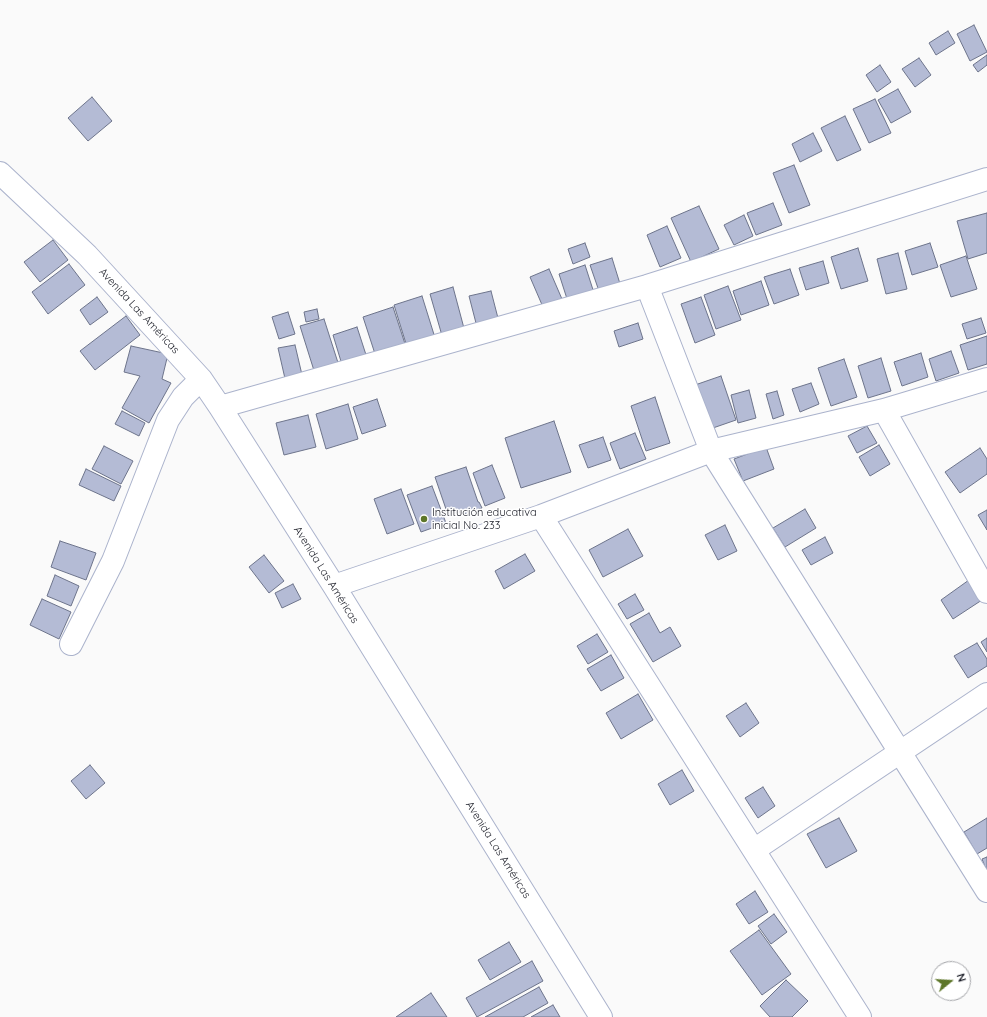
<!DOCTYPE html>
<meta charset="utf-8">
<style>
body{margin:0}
#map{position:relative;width:987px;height:1017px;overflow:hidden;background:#fafafa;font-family:Quicksand,sans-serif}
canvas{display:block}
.north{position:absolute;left:931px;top:961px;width:40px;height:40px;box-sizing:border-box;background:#fff;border:1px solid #a4a5a9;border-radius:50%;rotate:72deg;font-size:11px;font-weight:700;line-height:16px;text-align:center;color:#1b1d27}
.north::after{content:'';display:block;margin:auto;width:14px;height:18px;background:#5d7629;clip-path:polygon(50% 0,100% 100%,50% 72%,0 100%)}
</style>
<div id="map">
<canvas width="987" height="1017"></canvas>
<div class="north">N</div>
</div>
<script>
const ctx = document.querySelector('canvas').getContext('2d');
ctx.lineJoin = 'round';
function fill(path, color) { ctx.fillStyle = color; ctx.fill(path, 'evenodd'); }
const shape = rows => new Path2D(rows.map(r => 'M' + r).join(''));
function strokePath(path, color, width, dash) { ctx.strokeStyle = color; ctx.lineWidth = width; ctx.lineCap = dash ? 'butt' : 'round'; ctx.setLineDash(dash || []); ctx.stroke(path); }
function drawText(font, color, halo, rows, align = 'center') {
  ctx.font = font + ' Quicksand,sans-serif'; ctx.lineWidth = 3; ctx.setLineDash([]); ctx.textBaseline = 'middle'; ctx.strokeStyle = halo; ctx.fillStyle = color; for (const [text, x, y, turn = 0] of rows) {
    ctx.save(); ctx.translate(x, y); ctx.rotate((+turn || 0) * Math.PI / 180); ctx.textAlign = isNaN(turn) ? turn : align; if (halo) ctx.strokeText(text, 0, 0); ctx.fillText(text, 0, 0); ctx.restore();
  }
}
const building = shape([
 [974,25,987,52,970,61,957,34,974,25],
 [948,31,955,43,936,55,929,43,948,31],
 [987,55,987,65,978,72,973,65,987,55],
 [919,58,931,75,915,87,902,69,919,58],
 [880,65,891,82,877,92,866,75,880,65],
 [898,89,911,112,891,123,878,100,898,89],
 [92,97,112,121,88,141,68,118,92,97],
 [875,99,891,133,869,143,853,109,875,99],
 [845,116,861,150,837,161,821,128,845,116],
 [813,133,822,151,800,162,792,144,813,133],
 [794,165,810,205,789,213,773,173,794,165],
 [773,203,782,225,756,235,747,213,773,203],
 [699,206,719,249,691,262,671,218,699,206],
 [987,213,987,253,968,259,957,221,987,213],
 [744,215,753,236,734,245,724,225,744,215],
 [667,226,681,258,660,267,647,235,667,226],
 [53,240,68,260,40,282,24,262,53,240],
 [585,243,590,257,573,264,568,249,585,243],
 [930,243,938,267,912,275,905,251,930,243],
 [858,248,868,281,841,289,831,257,858,248],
 [898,253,907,289,886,294,877,259,898,253],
 [966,256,977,289,951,297,940,265,966,256],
 [612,258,621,287,600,294,590,265,612,258],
 [823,261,829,283,806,290,799,268,823,261],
 [69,264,85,285,48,314,32,292,69,264],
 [585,265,595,296,569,305,559,274,585,265],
 [549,269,565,306,546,314,530,277,549,269],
 [790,269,799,295,774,304,764,277,790,269],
 [761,281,769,305,741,315,733,291,761,281],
 [728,286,741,320,716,329,704,295,728,286],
 [453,287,465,332,443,339,430,294,453,287],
 [491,291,499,322,477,327,469,296,491,291],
 [422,296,436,341,408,350,394,305,422,296],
 [97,297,108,312,90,325,80,310,97,297],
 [701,297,715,335,695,343,681,304,701,297],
 [393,307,407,350,377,360,363,317,393,307],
 [317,309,319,319,306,322,304,312,317,309],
 [288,312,295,334,279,339,272,317,288,312],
 [126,316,140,335,95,370,80,351,126,316],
 [981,318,986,333,967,339,962,324,981,318],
 [324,319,340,369,316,377,300,326,324,319],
 [638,323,643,339,619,347,614,331,638,323],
 [357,327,368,361,343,368,333,335,357,327],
 [987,336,987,364,968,370,960,345,987,336],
 [295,345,303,379,286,383,278,348,295,345],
 [131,346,168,354,162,379,171,383,149,423,122,408,140,376,124,372,131,346],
 [951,351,959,373,936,381,929,359,951,351],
 [921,353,928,377,902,386,894,362,921,353],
 [881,358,891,391,868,398,858,366,881,358],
 [844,359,857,397,831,406,818,368,844,359],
 [721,376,736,420,710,429,695,385,721,376],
 [811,383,819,404,800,412,792,389,811,383],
 [749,390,756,418,738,423,731,395,749,390],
 [777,391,784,415,773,419,766,394,777,391],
 [655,397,670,443,646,451,631,406,655,397],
 [377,399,386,426,362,434,353,407,377,399],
 [348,404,358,439,326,449,316,414,348,404],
 [122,411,145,423,139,436,115,424,122,411],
 [308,415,316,447,284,455,276,423,308,415],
 [554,421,571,472,521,488,505,438,554,421],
 [867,426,877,443,857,453,848,436,867,426],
 [635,433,646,459,620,469,610,443,635,433],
 [603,437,611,460,588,468,579,445,603,437],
 [879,445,890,464,870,476,859,457,879,445],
 [104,446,133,461,121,484,92,469,104,446],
 [766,447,774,469,743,481,734,459,766,447],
 [980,448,987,459,987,474,960,493,945,472,980,448],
 [492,465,505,498,485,506,473,473,492,465],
 [466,467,478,502,479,502,482,508,461,515,459,511,448,515,435,477,466,467],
 [86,469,121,486,114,501,79,485,86,469],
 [432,486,446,523,421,532,407,495,432,486],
 [401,489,414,524,387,534,374,499,401,489],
 [805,509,816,528,785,547,773,528,805,509],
 [987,510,987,530,978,515,987,510],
 [725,525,737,551,718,560,705,535,725,525],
 [628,529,643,556,603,577,589,550,628,529],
 [825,537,833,553,811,565,802,550,825,537],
 [60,541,96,553,86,580,51,567,60,541],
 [525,554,535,571,504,589,495,571,525,554],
 [264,555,284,581,269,593,249,567,264,555],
 [55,575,79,586,71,606,47,596,55,575],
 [969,580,982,600,953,619,941,600,969,580],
 [293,584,301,599,282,608,275,593,293,584],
 [635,594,644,610,627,619,618,604,635,594],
 [42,599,71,612,59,639,30,625,42,599],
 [649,613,660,633,670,627,681,646,653,662,630,624,649,613],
 [597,634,608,652,588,664,577,646,597,634],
 [987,638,987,652,981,642,987,638],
 [977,643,987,659,987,666,968,678,954,656,977,643],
 [611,655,624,678,601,691,587,669,611,655],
 [638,694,653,720,621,739,606,713,638,694],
 [746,703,759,723,740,737,726,716,746,703],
 [90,765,105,783,86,799,71,781,90,765],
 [682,770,694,791,670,805,658,784,682,770],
 [763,787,775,806,758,818,745,798,763,787],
 [839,818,857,851,826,868,807,834,839,818],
 [987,818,987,848,977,854,964,832,987,818],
 [987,857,987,872,982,859,987,857],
 [755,891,768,912,749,924,736,904,755,891],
 [774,914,787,932,771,944,758,926,774,914],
 [759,930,791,974,762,995,730,951,759,930],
 [509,942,521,962,490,980,478,960,509,942],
 [532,961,543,981,477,1017,466,998,532,961],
 [786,980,808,1001,792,1017,770,1017,760,1006,786,980],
 [539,987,548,1003,523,1017,485,1017,539,987],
 [431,993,447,1017,396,1017,431,993],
 [553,1005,560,1017,531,1017,553,1005]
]);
const minor = shape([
 [0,173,87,255,201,379,220,407,334,586,601,1017],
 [647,286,711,451,987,891],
 [220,407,647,286,987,179],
 [884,410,987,592],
 [541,516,860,1017],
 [334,586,541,516,711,451,884,410,987,379],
 [71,644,113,561,168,420,183,397,201,379],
 [754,850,987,694]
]);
const markers = [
 [424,519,4,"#5d7629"]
];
const streetNames = [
 ["Avenida Las Américas",139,311,47],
 ["Avenida Las Américas",326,575,58],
 ["Avenida Las Américas",498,850,58]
];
const poiNames = [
 ["Institución educativa",432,513],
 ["inicial No. 233",432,526]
];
fill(building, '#b4bbd5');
strokePath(building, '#6d748b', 1);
strokePath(minor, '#abb3cc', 24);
strokePath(minor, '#fff', 22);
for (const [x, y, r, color] of markers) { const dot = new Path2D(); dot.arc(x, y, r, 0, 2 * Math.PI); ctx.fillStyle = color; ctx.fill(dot); strokePath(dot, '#fff', 1.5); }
drawText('11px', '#1b1d27', '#fff', streetNames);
drawText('11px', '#1b1d27', '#fff', poiNames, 'left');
</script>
